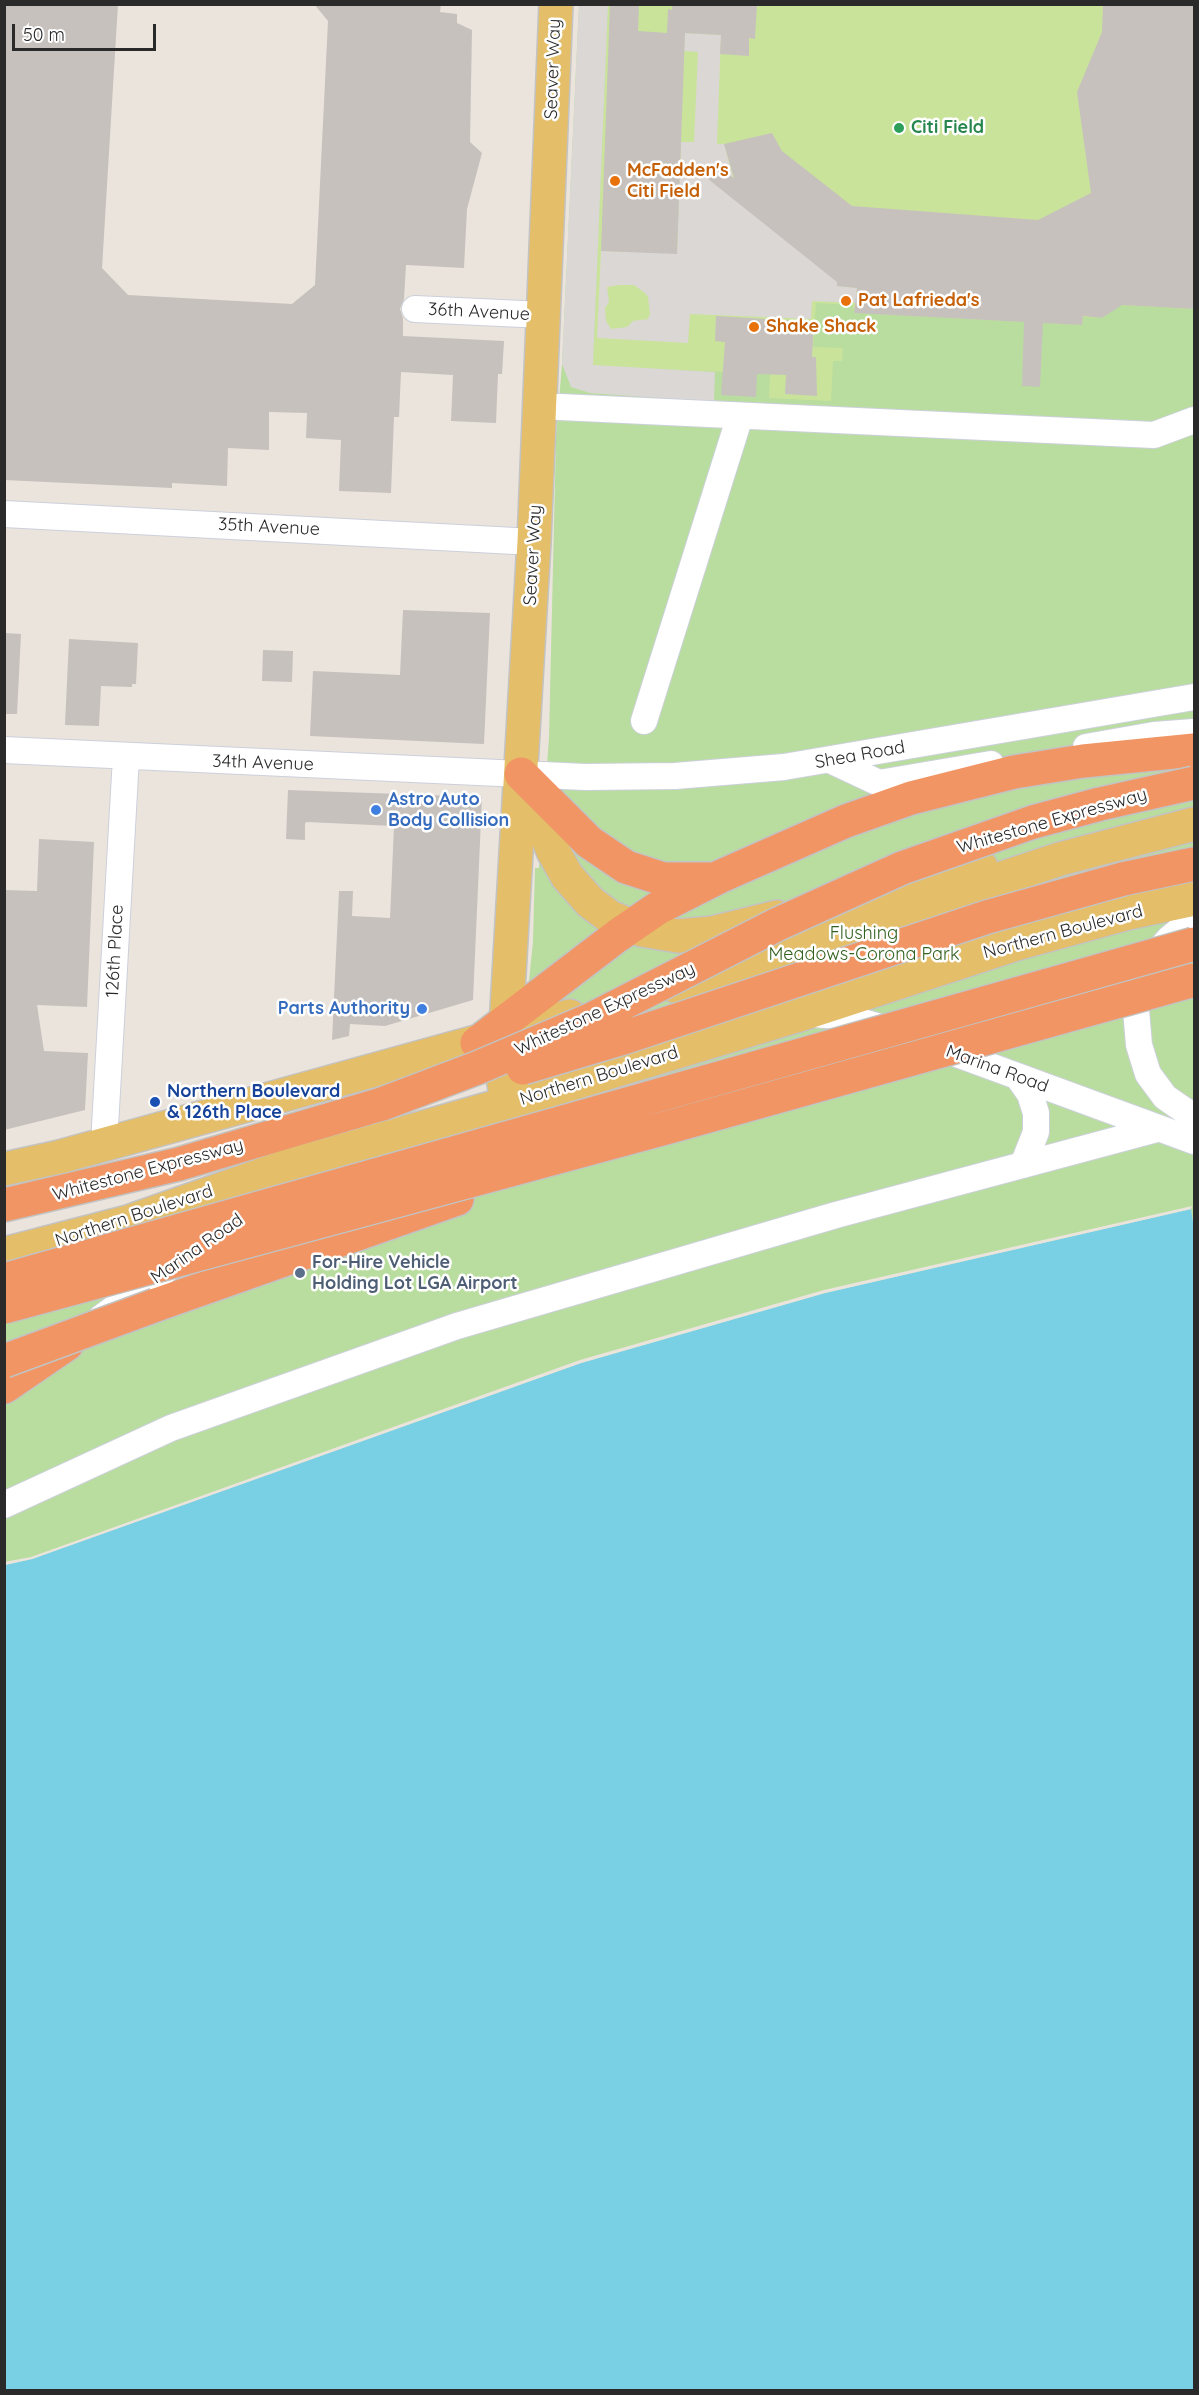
<!DOCTYPE html>
<style>
body{margin:0}
#map{position:relative;width:1199px;height:2395px;overflow:hidden;background:#ebe4dd;font-family:Quicksand,sans-serif}
canvas{display:block}
.frame{position:absolute;inset:0;border:6px solid #2a2a2a;pointer-events:none}
.scale{position:absolute;left:12px;top:24px;width:144px;height:27px;box-sizing:border-box;border:3px solid #2a2a2a;border-top:0;padding-left:8px;font-size:18px;line-height:21px;white-space:nowrap;color:#2a2a2a;-webkit-text-stroke:4px #fff;paint-order:stroke}
</style>
<div id="map">
<canvas width="1199" height="2395"></canvas>
<div class="frame"></div>
<div class="scale">50 m</div>
</div>
<script>
const ctx = document.querySelector('canvas').getContext('2d');
ctx.lineJoin = 'round';
function fill(path, color) { ctx.fillStyle = color; ctx.fill(path, 'evenodd'); }
const shape = rows => new Path2D(rows.map(r => 'M' + r).join(''));
function strokePath(path, color, width, dash) { ctx.strokeStyle = color; ctx.lineWidth = width; ctx.lineCap = dash ? 'butt' : 'round'; ctx.setLineDash(dash || []); ctx.stroke(path); }
function drawText(font, color, halo, rows, align = 'center') {
  ctx.font = font + ' Quicksand,sans-serif'; ctx.lineWidth = 5; ctx.setLineDash([]); ctx.textBaseline = 'middle'; ctx.strokeStyle = halo; ctx.fillStyle = color; for (const [text, x, y, turn = 0] of rows) {
    ctx.save(); ctx.translate(x, y); ctx.rotate((+turn || 0) * Math.PI / 180); ctx.textAlign = isNaN(turn) ? turn : align; if (halo) ctx.strokeText(text, 0, 0); ctx.fillText(text, 0, 0); ctx.restore();
  }
}
const green = shape([
 [579,5,1194,5,1194,1228,1191,1209,825,1293,581,1363,32,1559,5,1565,4,1268,241,1195,515,1116,533,942,535,868,539,868,549,738,556,437,562,364]
]);
const pitch = shape([
 [608,5,1194,5,1194,309,1120,305,1102,318,1083,317,1082,325,854,313,853,305,816,303,813,347,843,348,842,361,833,361,831,401,769,398,770,374,593,366]
]);
const plaza = shape([
 [579,5,608,5,593,365,715,372,714,402,590,393,571,387,562,364],
 [685,33,721,35,717,144,724,144,733,177,712,164,704,175,837,266,838,286,857,288,856,303,812,301,811,319,690,314,688,343,597,338,601,251,677,253,681,142,694,142,698,52,684,51],
 [619,285,634,285,645,293,648,297,650,314,648,319,633,321,627,327,611,329,606,321,605,308,609,302,607,287]
]);
const water = shape([
 [1191,1209,1194,1228,1194,2390,5,2390,4,1565,32,1559,581,1363,825,1293]
]);
const pier = shape([
 [1192,1206,1191,1209,825,1293,581,1363,32,1559,5,1565,4,1562,31,1557,580,1360,824,1290]
]);
const building = shape([
 [4,4,118,4,102,268,128,295,292,304,315,285,328,21,314,4,441,4,440,12,457,14,457,23,472,30,470,142,482,153,467,209,464,268,406,265,404,299,400,309,403,318,403,336,504,341,502,374,498,374,496,423,451,421,453,375,401,372,399,417,394,417,391,493,339,491,341,440,306,438,307,413,269,412,269,450,228,448,227,486,172,483,172,488,4,480],
 [610,4,639,4,638,31,667,33,668,9,672,10,672,4,757,4,755,39,749,38,749,56,720,54,721,35,685,33,677,254,601,251],
 [1103,4,1194,4,1194,309,1122,305,1102,318,1083,316,1082,325,1043,323,1040,387,1022,386,1024,322,854,313,857,288,837,286,837,282,703,175,712,164,734,178,724,144,772,133,782,151,852,206,1038,220,1091,193,1077,92,1102,32],
 [716,316,814,322,812,357,816,357,817,396,785,394,786,375,757,374,756,397,721,395,725,342,715,341],
 [403,610,490,613,484,744,310,736,313,671,400,675],
 [4,633,21,634,17,714,4,714],
 [69,639,138,643,136,684,132,684,132,687,101,686,99,726,65,725],
 [263,650,293,651,292,682,262,681],
 [288,790,482,797,473,1000,385,1026,350,1024,349,1036,332,1040,339,891,353,891,352,916,390,918,394,826,307,822,305,823,305,840,286,839],
 [39,839,94,842,87,1007,37,1005,44,1051,88,1053,85,1110,4,1130,4,890,37,891]
]);
const minor = shape([
 [415,309,544,315],
 [539,406,1154,435,1194,420],
 [4,514,534,542],
 [644,721,740,416],
 [1086,747,1154,735,1194,732],
 [4,750,585,777,675,776,784,767,1194,697],
 [830,760,879,783,991,764],
 [1194,918,1169,939,1149,962,1140,984,1136,1010,1139,1045,1148,1074,1165,1097,1194,1117],
 [811,1014,842,1016,897,1032,1194,1141],
 [1018,1077,1030,1094,1036,1113,1036,1132,1023,1165],
 [104,1144,126,757],
 [101,1318,170,1267],
 [4,1505,171,1428,457,1326,836,1215,1157,1129]
]);
const major = shape([
 [525,782,553,851,567,876,590,902,610,917,642,930,678,936,712,933,777,917],
 [865,894,981,867],
 [675,986,1060,859,1194,824],
 [512,1102,506,1095,503,1078,534,542,556,4],
 [4,1169,59,1157,570,1016],
 [4,1254,128,1222,284,1167,512,1102,796,1016,1019,943,1128,913,1194,899]
]);
const highway = shape([
 [521,774,589,842,626,867,663,879,708,879],
 [1123,879,1194,864],
 [477,1043,617,936,658,908,719,877,846,821,911,798,1014,772,1083,761,1194,750],
 [4,1205,179,1164,382,1104],
 [156,1305,457,1199],
 [4,1387,67,1344]
]);
const highwayBridge = shape([
 [523,1068,620,1039,987,917,1123,879],
 [382,1104,477,1068,590,1020,778,924,902,868,1033,822,1100,804,1194,783],
 [4,1280,1194,944],
 [4,1307,669,1127,1194,980],
 [4,1361,156,1305]
]);
const markers = [
 [899,128,6,"#2e9e5b"],
 [615,181,6,"#e8710a"],
 [846,301,6,"#e8710a"],
 [754,327,6,"#e8710a"],
 [376,810,6,"#3f7fe0"],
 [422,1009,6,"#3f7fe0"],
 [155,1102,6,"#1a4fb4"],
 [300,1273,6,"#5c6f8a"]
];
const streetNames = [
 ["Seaver Way",553,69,-88],
 ["36th Avenue",479,312,3],
 ["35th Avenue",269,527,3],
 ["Seaver Way",533,555,-87],
 ["Shea Road",860,755,-10],
 ["34th Avenue",263,763,2],
 ["Whitestone Expressway",1052,821,-16],
 ["Northern Boulevard",1063,932,-15],
 ["126th Place",115,951,-87],
 ["Whitestone Expressway",605,1009,-25],
 ["Marina Road",997,1069,20],
 ["Northern Boulevard",599,1076,-17],
 ["Whitestone Expressway",148,1170,-15],
 ["Northern Boulevard",134,1216,-18],
 ["Marina Road",197,1249,-35]
];
const leisureNames = [
 ["Citi Field",911,128]
];
const foodNames = [
 ["McFadden's",627,171],
 ["Citi Field",627,192],
 ["Pat Lafrieda's",858,301],
 ["Shake Shack",766,327]
];
const shopNames = [
 ["Astro Auto",388,800],
 ["Body Collision",388,821],
 ["Parts Authority",410,1009,"right"]
];
const parkNames = [
 ["Flushing",864,934],
 ["Meadows-Corona Park",864,955]
];
const transitNames = [
 ["Northern Boulevard",167,1092],
 ["& 126th Place",167,1113]
];
const serviceNames = [
 ["For-Hire Vehicle",312,1263],
 ["Holding Lot LGA Airport",312,1284]
];
fill(green, '#b8dd9e');
fill(pitch, '#cae39b');
fill(plaza, '#dbd7d4');
fill(water, '#79d0e4');
fill(pier, '#ebe4dd');
fill(building, '#c6c1bd');
strokePath(minor, '#ccd0da', 28);
strokePath(major, '#c3c3c3', 36);
strokePath(highway, '#c3c3c3', 36);
strokePath(minor, '#fff', 26);
strokePath(major, '#e4be69', 33);
strokePath(highway, '#f09563', 33);
strokePath(highwayBridge, '#c3c3c3', 36, []);
strokePath(highwayBridge, '#f09563', 33);
for (const [x, y, r, color] of markers) { const dot = new Path2D(); dot.arc(x, y, r, 0, 2 * Math.PI); ctx.fillStyle = color; ctx.fill(dot); strokePath(dot, '#fff', 2); }
drawText('18px', '#2a2a2a', '#fff', streetNames);
drawText('bold 18px', '#27864d', '#fff', leisureNames, 'left');
drawText('bold 18px', '#c56008', '#fff', foodNames, 'left');
drawText('bold 18px', '#366cbe', '#fff', shopNames, 'left');
drawText('18px', '#336120', '#fff', parkNames);
drawText('bold 18px', '#164399', '#fff', transitNames, 'left');
drawText('bold 18px', '#4e5e75', '#fff', serviceNames, 'left');
</script>
